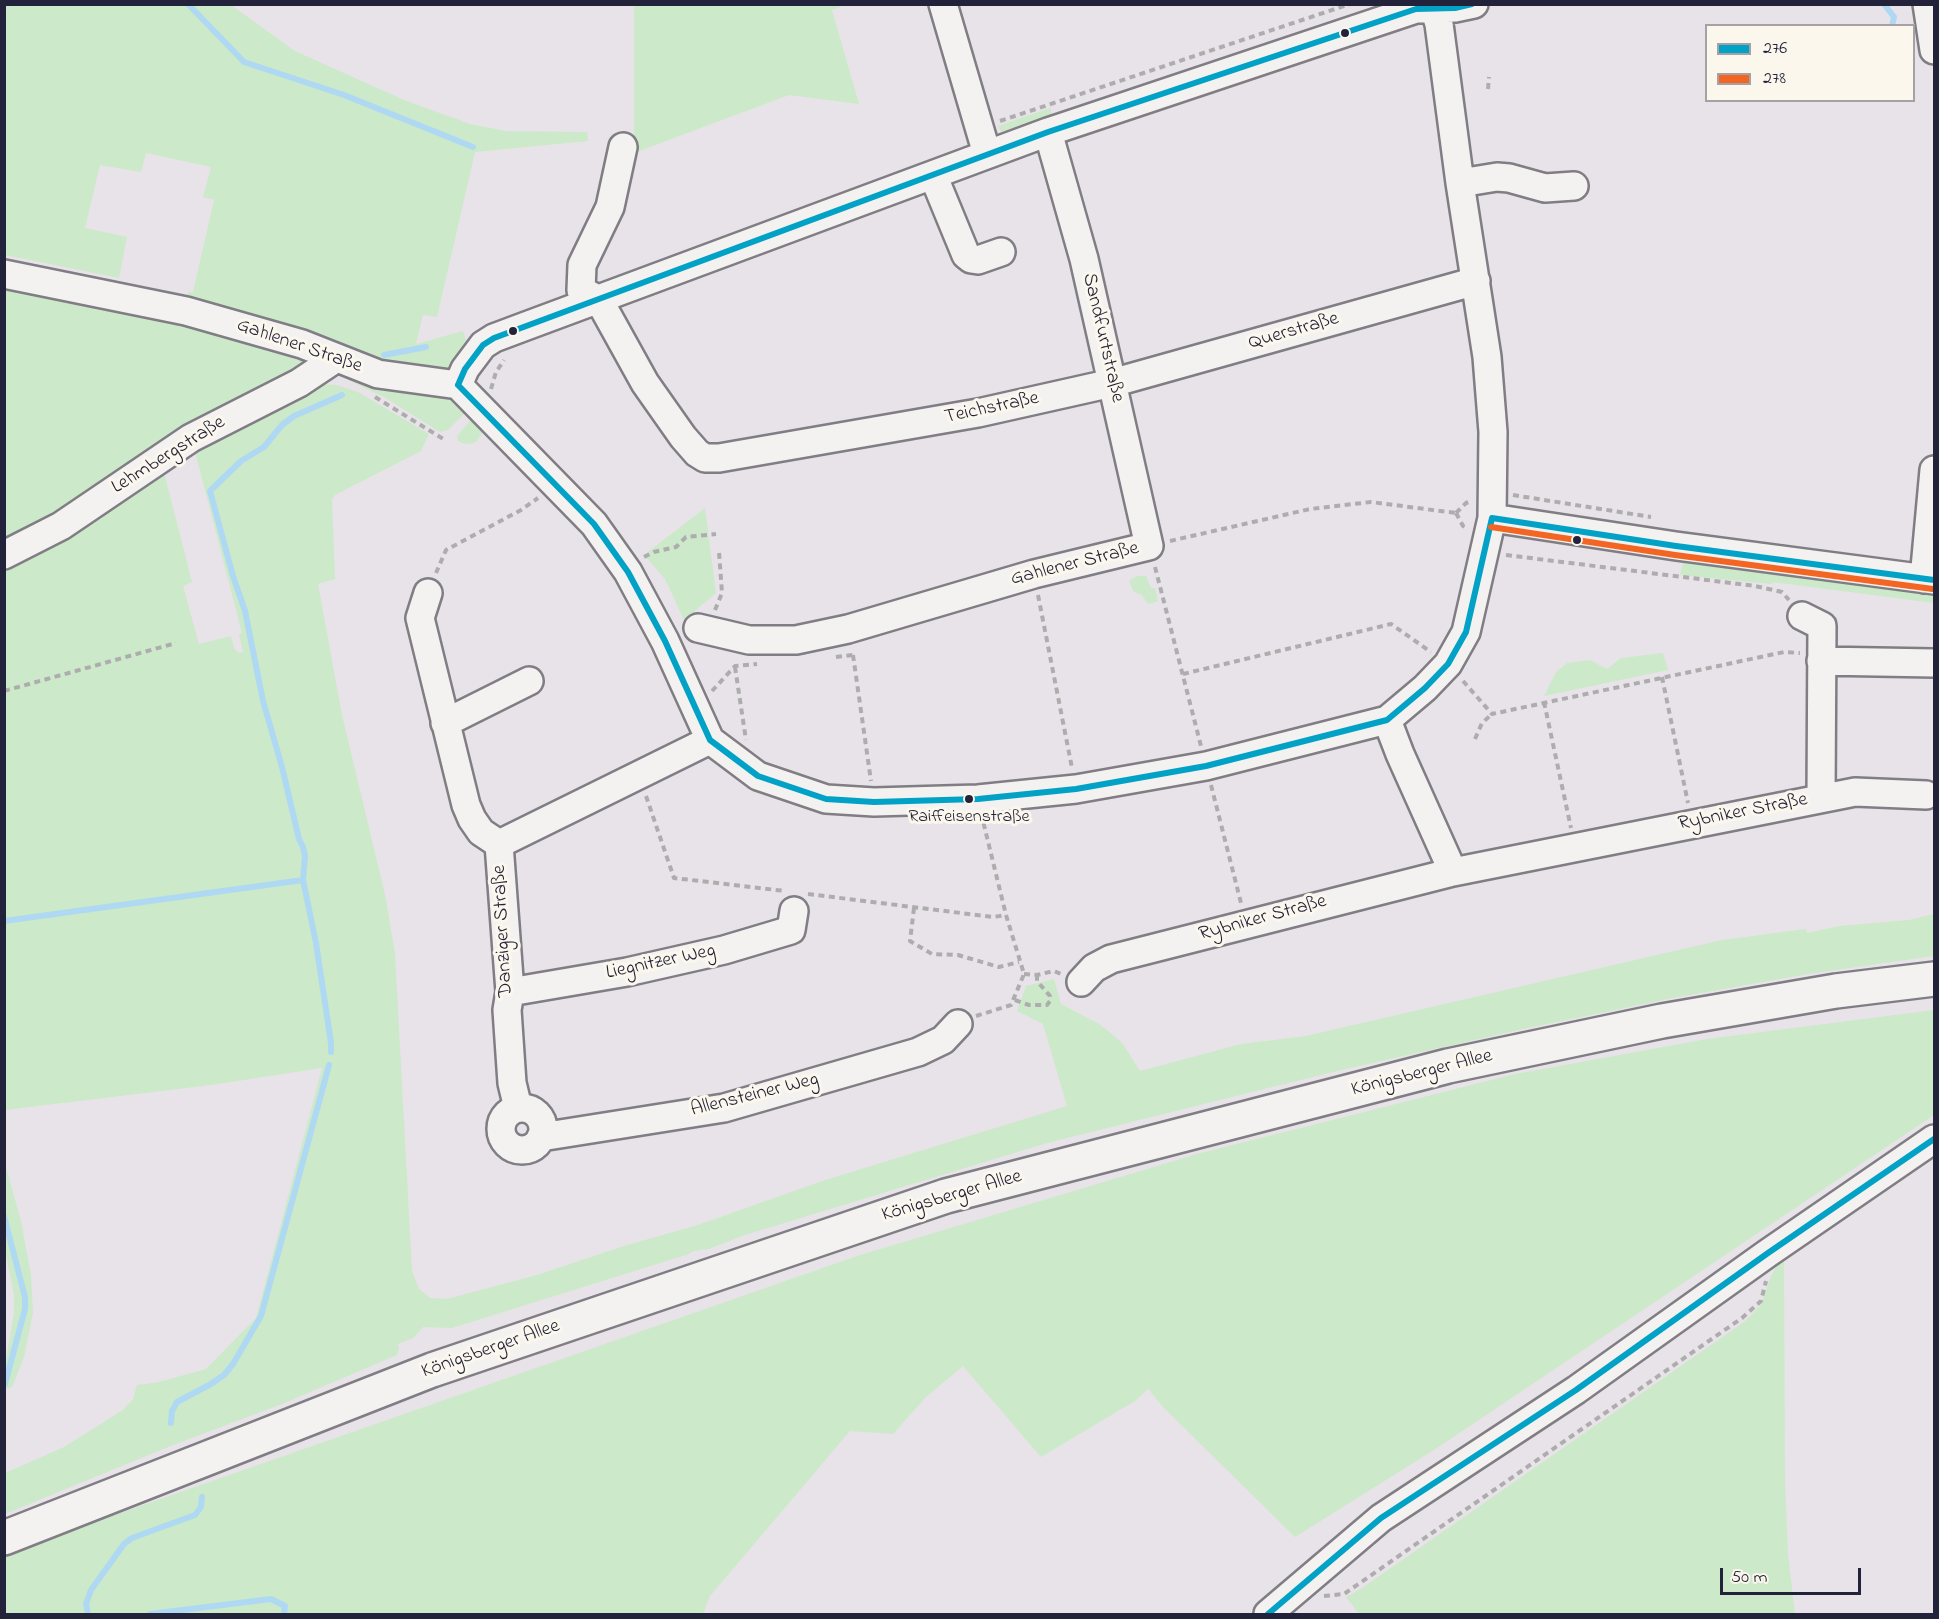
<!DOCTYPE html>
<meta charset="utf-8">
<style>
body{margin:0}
#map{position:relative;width:1939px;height:1619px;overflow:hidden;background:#e8e3e8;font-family:"Indie Flower",sans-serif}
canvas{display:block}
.frame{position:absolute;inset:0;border:6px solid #22223b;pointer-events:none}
.legend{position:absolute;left:1705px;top:24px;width:210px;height:78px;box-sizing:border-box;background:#fbf7ec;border:2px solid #a4a2a5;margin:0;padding:8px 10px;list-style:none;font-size:18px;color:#22223b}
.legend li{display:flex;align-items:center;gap:12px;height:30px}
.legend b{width:30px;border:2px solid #a4a2a5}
.scale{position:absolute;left:1720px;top:1568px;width:141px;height:27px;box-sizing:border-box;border:3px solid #22223b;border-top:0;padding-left:8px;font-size:18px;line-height:21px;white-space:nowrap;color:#22223b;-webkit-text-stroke:4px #fbf7ec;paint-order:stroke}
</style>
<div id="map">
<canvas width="1939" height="1619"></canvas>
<div class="frame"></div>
<ul class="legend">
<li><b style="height:8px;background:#02a2c7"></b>276</li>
<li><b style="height:8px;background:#f26522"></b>278</li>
</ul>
<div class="scale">50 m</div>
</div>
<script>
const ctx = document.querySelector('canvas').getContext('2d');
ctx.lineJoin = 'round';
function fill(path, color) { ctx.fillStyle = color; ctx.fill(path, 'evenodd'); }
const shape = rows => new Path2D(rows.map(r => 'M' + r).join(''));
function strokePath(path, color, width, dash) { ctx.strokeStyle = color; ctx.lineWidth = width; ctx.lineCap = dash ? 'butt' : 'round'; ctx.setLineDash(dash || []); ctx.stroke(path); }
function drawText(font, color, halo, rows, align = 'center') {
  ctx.font = font + ' "Indie Flower",sans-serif'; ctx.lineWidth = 6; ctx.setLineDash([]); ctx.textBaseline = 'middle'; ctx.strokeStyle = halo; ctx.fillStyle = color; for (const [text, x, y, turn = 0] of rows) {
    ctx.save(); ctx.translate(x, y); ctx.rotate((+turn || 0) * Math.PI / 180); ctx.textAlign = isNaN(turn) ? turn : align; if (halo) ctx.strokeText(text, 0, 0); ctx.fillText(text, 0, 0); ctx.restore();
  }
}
const green = shape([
 [4,5,231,5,295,51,404,100,470,124,506,131,587,132,588,141,475,152,437,317,423,315,416,344,463,331,468,347,452,369,447,372,402,369,186,303,188,292,193,292,214,200,203,197,211,167,146,153,141,172,100,165,85,228,127,237,119,278,5,255],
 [634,5,845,5,832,10,859,104,789,95,634,153],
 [1050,108,1054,120,1042,123,1033,121,1001,132,998,126],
 [4,284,197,322,306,359,307,364,5,548],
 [346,374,441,390,469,409,448,430,440,432,384,397,348,380,344,375],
 [316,384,336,385,358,392,429,434,421,451,335,495,332,500,335,579,318,584,342,715,386,899,395,954,412,1271,419,1289,430,1298,447,1299,537,1275,627,1245,698,1225,822,1181,1067,1106,1043,1024,1017,1011,1026,986,1054,979,1061,1004,1099,1024,1112,1034,1123,1044,1140,1071,1241,1044,1306,1036,1722,940,1806,929,1807,933,1840,926,1909,920,1934,914,1934,956,1808,974,1673,998,1523,1029,1337,1071,1047,1143,745,1235,709,1249,694,1251,689,1254,452,1328,423,1327,413,1338,398,1344,399,1349,397,1355,282,1404,168,1447,5,1514,5,1473,64,1447,123,1410,133,1399,137,1385,159,1382,206,1369,256,1318,322,1068,211,1085,5,1110,5,569,162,465,192,582,183,586,199,644,231,636,234,648,239,653,243,652,239,634,242,633,193,444],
 [475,415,487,426,476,442,470,444,462,443,458,441,457,436],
 [705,508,716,593,684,620,665,579,644,555],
 [1684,558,1934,590,1934,603,1773,582,1772,584,1680,575],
 [1137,576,1146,576,1151,588,1155,588,1158,601,1148,604,1142,595,1134,592,1129,581],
 [1663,653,1668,670,1544,696,1556,672,1567,663,1590,660,1607,669,1621,658],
 [1934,1010,1934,1115,1437,1448,1295,1537,1164,1408,1148,1389,1135,1401,1041,1457,963,1366,926,1397,893,1434,850,1431,710,1596,703,1614,5,1614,5,1558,106,1518,857,1256,1197,1154,1515,1074,1707,1039],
 [4,1160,21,1221,31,1275,33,1313,24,1357,12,1387,7,1389,5,1389,5,1366,14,1313,14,1296,5,1250],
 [1784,1260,1785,1482,1788,1554,1795,1614,1359,1614,1346,1597,1362,1588,1744,1322,1761,1305,1770,1278,1776,1267]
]);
const stream = shape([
 [188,4,244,62,344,95,473,147],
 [1884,4,1894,17,1892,26],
 [384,355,426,347],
 [4,921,303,880],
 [331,1052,331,1043,316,943,303,880,305,856,303,847,299,839,282,767,263,701,245,611,233,576,210,491,241,461,264,447,282,425,294,416,342,395],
 [4,1216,25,1297,25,1309,5,1384],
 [171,1423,172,1411,177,1402,211,1384,224,1375,233,1364,261,1316,329,1065],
 [88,1614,86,1604,91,1590,124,1544,132,1538,195,1515,201,1507,202,1497],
 [150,1614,271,1599,285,1606,284,1614]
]);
const path = shape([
 [1488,89,1489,77],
 [1000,121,1350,4],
 [491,389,496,372,504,360],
 [375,397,445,440],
 [1513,495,1651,517],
 [1456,513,1466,503,1472,501],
 [1456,513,1463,526,1468,528],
 [1170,541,1310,509,1371,502,1456,513],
 [1506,555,1755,586,1782,592,1789,600],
 [644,557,654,552,676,547,686,537,716,534],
 [1155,567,1201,746],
 [436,573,446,550,521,510,538,498],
 [1038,595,1072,768],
 [715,610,722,593,719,552],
 [853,655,871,781],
 [836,657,853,655],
 [735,667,746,740],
 [1183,674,1391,624,1431,652],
 [1662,677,1688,803],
 [1463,681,1492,714,1784,652,1800,653],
 [4,691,176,643],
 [712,691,735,666,757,664],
 [1544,702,1571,828],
 [1475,739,1482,723,1492,714],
 [1211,785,1241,903],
 [646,796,674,878,785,891],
 [808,894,993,917,1006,915],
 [914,908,910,941,932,954,958,955,999,967,1019,962],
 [1024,974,1037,975,1054,971,1061,974],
 [1015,1000,1029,1005,1047,1005,1050,1001,1050,996,1037,981,1037,975],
 [976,1016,1011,1005,1024,974,1006,915,983,821],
 [1324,1596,1344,1594,1742,1318,1761,1301,1766,1281]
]);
const minor = shape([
 [943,4,987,154],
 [1927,4,1934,50],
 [623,147,610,207,582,265,581,290,599,300,645,383,683,437,697,453,705,458,719,458,978,413,1112,383,1476,281],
 [933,175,966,255,971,259,978,260,1001,252],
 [1460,183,1497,177,1509,178,1545,188,1574,186],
 [4,274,186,311,302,344,378,374,458,385,594,524,628,572,665,641,710,740,758,776,826,799,874,802,978,799,1076,789,1206,766,1387,720,1425,688,1448,664,1466,632,1492,518,1493,432,1487,357,1460,183,1439,24,1433,4],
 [458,385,465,369,483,345,494,338,526,326,1048,132,1416,9,1455,8,1474,4],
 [1492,518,1676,546,1934,580],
 [4,555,61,526,191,438,299,383,335,359],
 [1924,579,1934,470],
 [428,593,420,618,466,805,472,819,481,832,499,844],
 [1802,616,1822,626,1821,798],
 [698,628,749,640,796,640,848,629,1034,574,1149,546,1084,259,1048,132],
 [1821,661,1934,663],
 [1387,720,1400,754,1453,872],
 [445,723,529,681],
 [1081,982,1094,968,1111,959,1453,872,1855,792,1926,795],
 [510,992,627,972,724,950,791,930,794,911],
 '501 1129a21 21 0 1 1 42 0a21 21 0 1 1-42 0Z',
 [518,1108,512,1083,507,1010,510,992,499,844,710,740],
 [541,1137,724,1108,918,1052,943,1040,958,1024],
 [1268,1614,1381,1518,1576,1390,1768,1253,1934,1139]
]);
const major = shape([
 [4,1538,432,1370,946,1196,1448,1066,1662,1021,1836,991,1934,979]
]);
const bus1 = shape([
 [458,385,594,524,628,572,665,641,710,740,758,776,826,799,874,802,978,799,1076,789,1206,766,1387,720,1425,688,1448,664,1466,632,1492,518],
 [458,385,465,369,483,345,494,338,1048,132,1416,9,1455,8,1472,4],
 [1492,518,1676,546,1934,580],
 [1268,1614,1381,1518,1576,1390,1768,1253,1934,1139]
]);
const bus2 = shape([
 [1491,527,1675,555,1933,589]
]);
const markers = [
 [1345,33,5,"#22223b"],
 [513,331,5,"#22223b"],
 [1577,540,5,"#22223b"],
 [969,799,5,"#22223b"]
];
const busNames = [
 ["Raiffeisenstraße",969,818]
];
const streetNames = [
 ["Querstraße",1294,332,-16],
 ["Sandfurtstraße",1102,338,77],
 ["Gahlener Straße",299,347,19],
 ["Teichstraße",992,409,-12],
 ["Lehmbergstraße",169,456,-32],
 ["Gahlener Straße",1075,565,-14],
 ["Rybniker Straße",1743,813,-11],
 ["Rybniker Straße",1263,919,-15],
 ["Danziger Straße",504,931,-93],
 ["Liegnitzer Weg",661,963,-12],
 ["Königsberger Allee",1422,1074,-14],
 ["Allensteiner Weg",755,1096,-14],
 ["Königsberger Allee",952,1197,-16],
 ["Königsberger Allee",491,1350,-19]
];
fill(green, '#cce9ca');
strokePath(stream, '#afd9f3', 6);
strokePath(minor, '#807d84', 32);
strokePath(major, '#807d84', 38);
strokePath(path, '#aeadae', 4, [6, 4.5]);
strokePath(minor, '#f4f2f0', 27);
strokePath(major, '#f4f2f0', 33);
strokePath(bus1, '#02a2c7', 6);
strokePath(bus2, '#f26522', 6);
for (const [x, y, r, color] of markers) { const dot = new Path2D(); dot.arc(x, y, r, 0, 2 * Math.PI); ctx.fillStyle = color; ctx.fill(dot); strokePath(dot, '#fbf7ec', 2); }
drawText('18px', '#22223b', '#fbf7ec', busNames);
drawText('20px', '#22223b', '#fbf7ec', streetNames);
</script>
